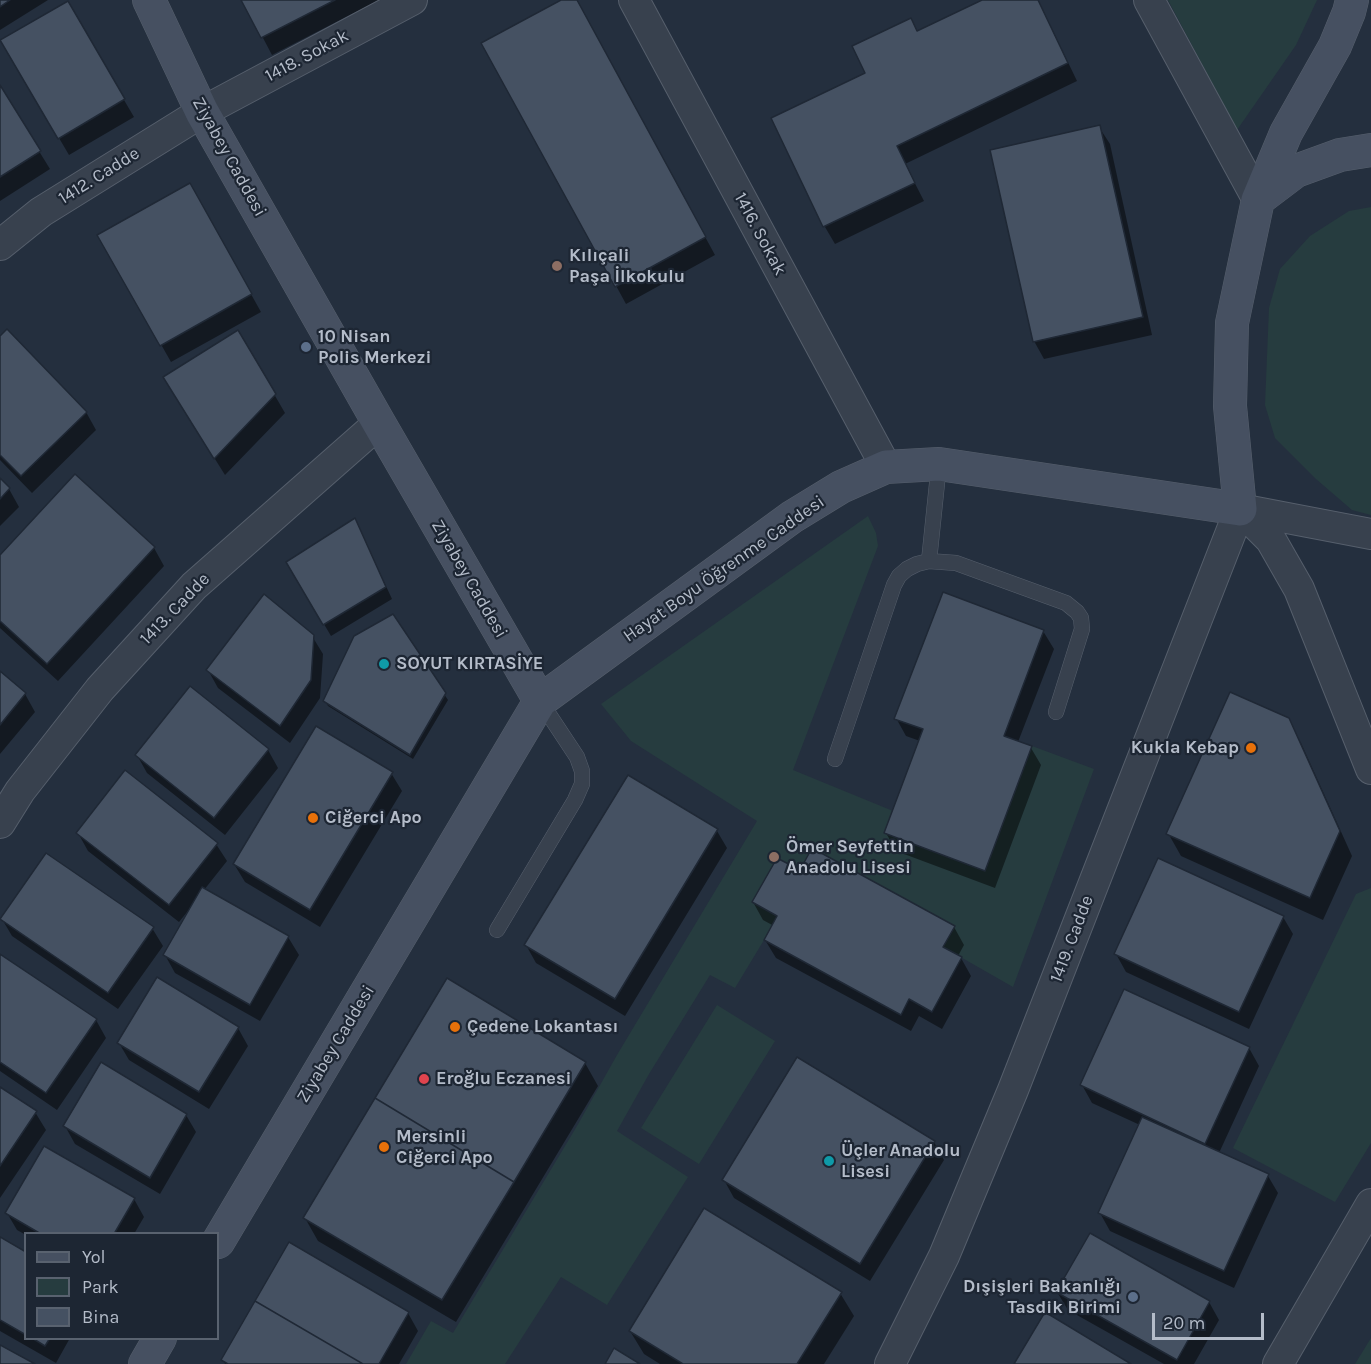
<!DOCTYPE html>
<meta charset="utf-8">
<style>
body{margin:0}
#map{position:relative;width:1371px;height:1364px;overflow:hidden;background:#242f3e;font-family:Karla,sans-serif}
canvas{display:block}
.legend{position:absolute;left:24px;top:1232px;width:195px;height:108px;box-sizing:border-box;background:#1d2633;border:2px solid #59626f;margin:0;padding:8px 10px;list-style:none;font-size:18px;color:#b4bcc9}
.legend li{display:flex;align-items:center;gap:12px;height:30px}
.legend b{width:30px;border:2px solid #59626f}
.scale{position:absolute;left:1152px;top:1313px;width:112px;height:27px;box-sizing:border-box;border:3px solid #b4bcc9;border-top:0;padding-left:8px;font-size:18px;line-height:21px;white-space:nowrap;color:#b4bcc9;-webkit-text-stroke:4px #1d2633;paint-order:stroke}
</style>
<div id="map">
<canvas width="1371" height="1364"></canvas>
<ul class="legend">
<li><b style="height:8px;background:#465061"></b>Yol</li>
<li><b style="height:16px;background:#263c3f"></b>Park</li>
<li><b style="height:16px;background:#455162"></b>Bina</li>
</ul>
<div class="scale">20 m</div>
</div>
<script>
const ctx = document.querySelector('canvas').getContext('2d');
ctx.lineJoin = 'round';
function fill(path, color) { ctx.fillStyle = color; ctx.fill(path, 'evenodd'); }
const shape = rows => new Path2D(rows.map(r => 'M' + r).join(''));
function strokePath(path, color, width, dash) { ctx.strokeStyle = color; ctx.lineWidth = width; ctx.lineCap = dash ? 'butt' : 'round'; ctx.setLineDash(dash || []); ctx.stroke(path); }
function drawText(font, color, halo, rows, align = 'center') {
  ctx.font = font + ' Karla,sans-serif'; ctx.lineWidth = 4.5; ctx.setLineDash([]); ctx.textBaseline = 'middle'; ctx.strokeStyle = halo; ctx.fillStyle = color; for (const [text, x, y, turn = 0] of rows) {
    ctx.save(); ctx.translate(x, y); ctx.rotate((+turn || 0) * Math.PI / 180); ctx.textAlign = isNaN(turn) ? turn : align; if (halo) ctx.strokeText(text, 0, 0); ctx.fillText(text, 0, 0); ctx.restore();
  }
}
const green = shape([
 [1168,0,1317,0,1296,45,1237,130],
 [1371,207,1371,515,1352,510,1316,479,1275,438,1265,405,1269,308,1280,269,1310,236,1349,211],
 [868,516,876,533,878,546,793,770,893,811,884,833,984,871,1032,746,1094,769,1013,987,943,947,954,926,812,848,800,870,777,858,752,902,777,916,764,940,735,988,710,975,649,1074,617,1131,688,1177,607,1305,561,1277,505,1364,406,1364,431,1321,453,1333,577,1126,617,1055,757,821,631,741,601,704],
 [1371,888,1371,1143,1335,1202,1233,1148,1356,894],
 [717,1005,775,1041,699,1164,641,1128],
 [1371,1338,1371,1364,1355,1364]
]);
const shadow = shape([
 [0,0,48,0,0,30],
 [243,0,379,0,272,55],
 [564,0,576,0,715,255,626,304,484,44],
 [985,0,1038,0,1077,81,905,164,924,201,835,244,825,227,773,118,867,74,917,32],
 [67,3,134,117,69,155,2,41],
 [0,88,50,169,0,201],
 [1099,127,1110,144,1152,335,1044,359,1034,341],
 [190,185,261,312,171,362,99,235],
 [238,332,285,413,225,475,175,395],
 [0,338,86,412,96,430,32,493,0,460],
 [75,476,154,548,164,566,58,681,0,628,0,557],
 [0,480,9,489,19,507,0,526],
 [361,532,392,599,331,636,288,563],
 [1043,631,1054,649,1018,742,1031,748,1041,765,995,888,896,851,886,833,920,741,906,736,896,718],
 [312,636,323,654,320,698,290,743,218,688,208,670],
 [0,673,25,694,35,712,0,754],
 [444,694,448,700,413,759,328,706,325,701],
 [1288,720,1301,743,1352,856,1323,920,1181,856,1168,833],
 [268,750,278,768,225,835,147,773,137,755],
 [391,773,402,791,320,927,245,882,234,864],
 [629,777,717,831,727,848,625,1016,536,963,526,945],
 [78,833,216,844,227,861,204,890,288,937,299,955,260,1021,175,973,165,955,190,912,188,911,179,922,88,851],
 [801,873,954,927,964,945,958,956,961,958,971,976,942,1029,919,1016,911,1031,776,958,765,940,774,926,763,920,753,902],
 [1283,917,1293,934,1249,1029,1126,972,1116,954],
 [2,919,152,928,163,946,118,1009,12,936],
 [0,955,96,1020,106,1038,57,1110,0,1071],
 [238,1028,248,1046,209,1109,129,1060,119,1043],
 [1249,1048,1259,1066,1219,1153,1268,1176,1278,1193,1234,1288,1110,1231,1100,1213,1140,1125,1092,1103,1082,1085],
 [585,1063,598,1086,456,1322,318,1241,305,1218],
 [0,1089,35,1112,46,1130,0,1198],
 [186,1115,196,1132,160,1194,75,1144,65,1126],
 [934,1142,944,1160,870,1281,734,1198,724,1180],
 [134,1199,144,1217,134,1234,26,1234,26,1235,17,1230,7,1213],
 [0,1239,26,1253,26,1338,70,1338,56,1363,0,1331],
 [1057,1292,1209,1302,1219,1320,1194,1364,1164,1364,1068,1310],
 [840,1293,854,1316,824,1364,660,1364,644,1354,630,1331],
 [408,1313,418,1331,399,1364,225,1364,223,1360]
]);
const building = shape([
 [0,0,10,0,0,7,0,0],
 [241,0,335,0,261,38,241,0],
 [561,0,577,0,706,237,615,287,481,43,561,0],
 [982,0,1038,0,1068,63,897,146,915,183,823,227,771,118,865,73,852,46,911,18,917,31,982,0],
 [68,1,125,99,58,139,0,40,68,1],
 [0,85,41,151,0,177,0,85],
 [1100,125,1143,317,1033,342,990,150,1100,125],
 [190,183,252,294,160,346,97,235,190,183],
 [7,329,87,412,21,476,0,455,0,336,7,329],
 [238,330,276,394,214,459,163,377,238,330],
 [75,474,155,547,47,664,0,621,0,555,75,474],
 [0,478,10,488,0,499,0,478],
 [355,518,386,587,323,625,286,562,355,518],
 [943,592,1044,630,1004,736,1032,746,985,871,884,833,923,729,894,719,943,592],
 [264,594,314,635,311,680,280,726,206,670,264,594],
 [393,614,446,693,410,755,323,701,354,636,393,614],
 [0,671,26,693,0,725,0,671],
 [190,686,269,749,214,818,135,755,190,686],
 [1230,692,1289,718,1340,831,1310,898,1166,834,1230,692],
 [316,726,393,772,310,910,233,864,316,726],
 [125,770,218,843,169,905,76,833,125,770],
 [628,775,718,829,615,999,524,945,628,775],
 [812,848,955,926,943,947,962,957,932,1012,909,999,901,1015,764,940,777,916,752,902,777,858,800,870,812,848],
 [46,853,154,927,108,993,0,919,46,853],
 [1158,858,1284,916,1239,1012,1114,954,1158,858],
 [202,887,289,936,250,1005,163,955,202,887],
 [0,954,97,1019,46,1093,0,1062,0,954],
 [157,977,239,1027,199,1092,117,1043,157,977],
 [447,978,586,1062,514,1182,375,1098,447,978],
 [1124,989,1250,1047,1205,1144,1080,1085,1124,989],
 [797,1057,935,1141,860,1264,722,1180,797,1057],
 [101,1062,187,1114,150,1178,63,1126,101,1062],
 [0,1087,37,1111,0,1166,0,1087],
 [375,1098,514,1182,442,1300,303,1218,375,1098],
 [1142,1117,1269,1174,1224,1271,1098,1213,1142,1117],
 [44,1146,135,1198,114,1234,41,1234,5,1213,44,1146],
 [704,1208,842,1292,797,1364,683,1364,629,1331,704,1208],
 [1090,1233,1210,1301,1177,1360,1056,1292,1090,1233],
 [0,1237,26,1252,26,1335,0,1320,0,1237],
 [289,1242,409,1312,379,1364,363,1364,255,1301,289,1242],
 [255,1301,363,1364,228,1364,221,1360,255,1301],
 [1045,1312,1131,1364,1014,1364,1045,1312],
 [32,1338,50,1338,45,1346,32,1338],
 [0,1345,35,1364,0,1364,0,1345],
 [614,1348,640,1364,605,1364,614,1348]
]);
const lane = shape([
 [929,561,956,563,1066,603,1077,612,1081,618,1082,629,1056,712],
 [835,759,894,585,899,576,907,569,917,564,929,561,939,464],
 [497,930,575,800,582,784,582,771,577,757,540,701]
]);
const street = shape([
 [634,0,886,467],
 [1149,0,1258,200],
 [0,245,41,212,202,112,412,0],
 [1240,509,1271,540,1299,589,1371,769],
 [1240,509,1371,534],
 [0,823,20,791,100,689,194,586,379,423],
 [890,1364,944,1256,1013,1090,1240,509],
 [1278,1364,1371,1204]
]);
const secondary = shape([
 [149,0,202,112,379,423,540,701,218,1242],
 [1259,199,1296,171,1340,155,1371,150],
 [540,701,792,517,841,487,886,467,939,464,1240,509,1230,406,1232,323,1258,200,1286,133,1335,46,1349,12,1352,0],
 [145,1364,160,1338]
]);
const markers = [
 [557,266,6,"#8d6e63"],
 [306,347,6,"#5c6f8a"],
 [384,664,6,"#0f9aa8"],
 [1251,748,6,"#e8710a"],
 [313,818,6,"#e8710a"],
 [774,857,6,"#8d6e63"],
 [455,1027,6,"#e8710a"],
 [424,1079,6,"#e0444e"],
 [384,1147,6,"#e8710a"],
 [829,1161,6,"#0f9aa8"],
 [1133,1297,6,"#5c6f8a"]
];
const streetNames = [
 ["1418. Sokak",307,56,-28],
 ["Ziyabey Caddesi",229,157,61],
 ["1412. Cadde",99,176,-32],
 ["1416. Sokak",760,234,62],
 ["Hayat Boyu Öğrenme Caddesi",724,569,-35],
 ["Ziyabey Caddesi",469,579,60],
 ["1413. Cadde",175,609,-46],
 ["1419. Cadde",1072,939,-69],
 ["Ziyabey Caddesi",336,1044,-59]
];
const poiNames = [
 ["Kılıçali",569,256],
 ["Paşa İlkokulu",569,277],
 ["10 Nisan",318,337],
 ["Polis Merkezi",318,358],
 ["SOYUT KIRTASİYE",396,664],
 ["Kukla Kebap",1239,748,"right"],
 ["Ciğerci Apo",325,818],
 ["Ömer Seyfettin",786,847],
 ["Anadolu Lisesi",786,868],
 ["Çedene Lokantası",467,1027],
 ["Eroğlu Eczanesi",436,1079],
 ["Mersinli",396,1137],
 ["Ciğerci Apo",396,1158],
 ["Üçler Anadolu",841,1151],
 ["Lisesi",841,1172],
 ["Dışişleri Bakanlığı",1121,1287,"right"],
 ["Tasdik Birimi",1121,1308,"right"]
];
fill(green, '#263c3f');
fill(shadow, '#0007');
fill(building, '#455162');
strokePath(building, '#1f2835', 1.5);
strokePath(lane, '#565f6c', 16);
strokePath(street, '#565f6c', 32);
strokePath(secondary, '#565f6c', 34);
strokePath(lane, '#38414e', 15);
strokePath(street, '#38414e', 30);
strokePath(secondary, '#465061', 33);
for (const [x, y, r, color] of markers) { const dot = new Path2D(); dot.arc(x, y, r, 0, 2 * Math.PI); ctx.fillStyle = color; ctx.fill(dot); strokePath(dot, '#1d2633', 2); }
drawText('18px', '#b4bcc9', '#1d2633', streetNames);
drawText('bold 18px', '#b4bcc9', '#1d2633', poiNames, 'left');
</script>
